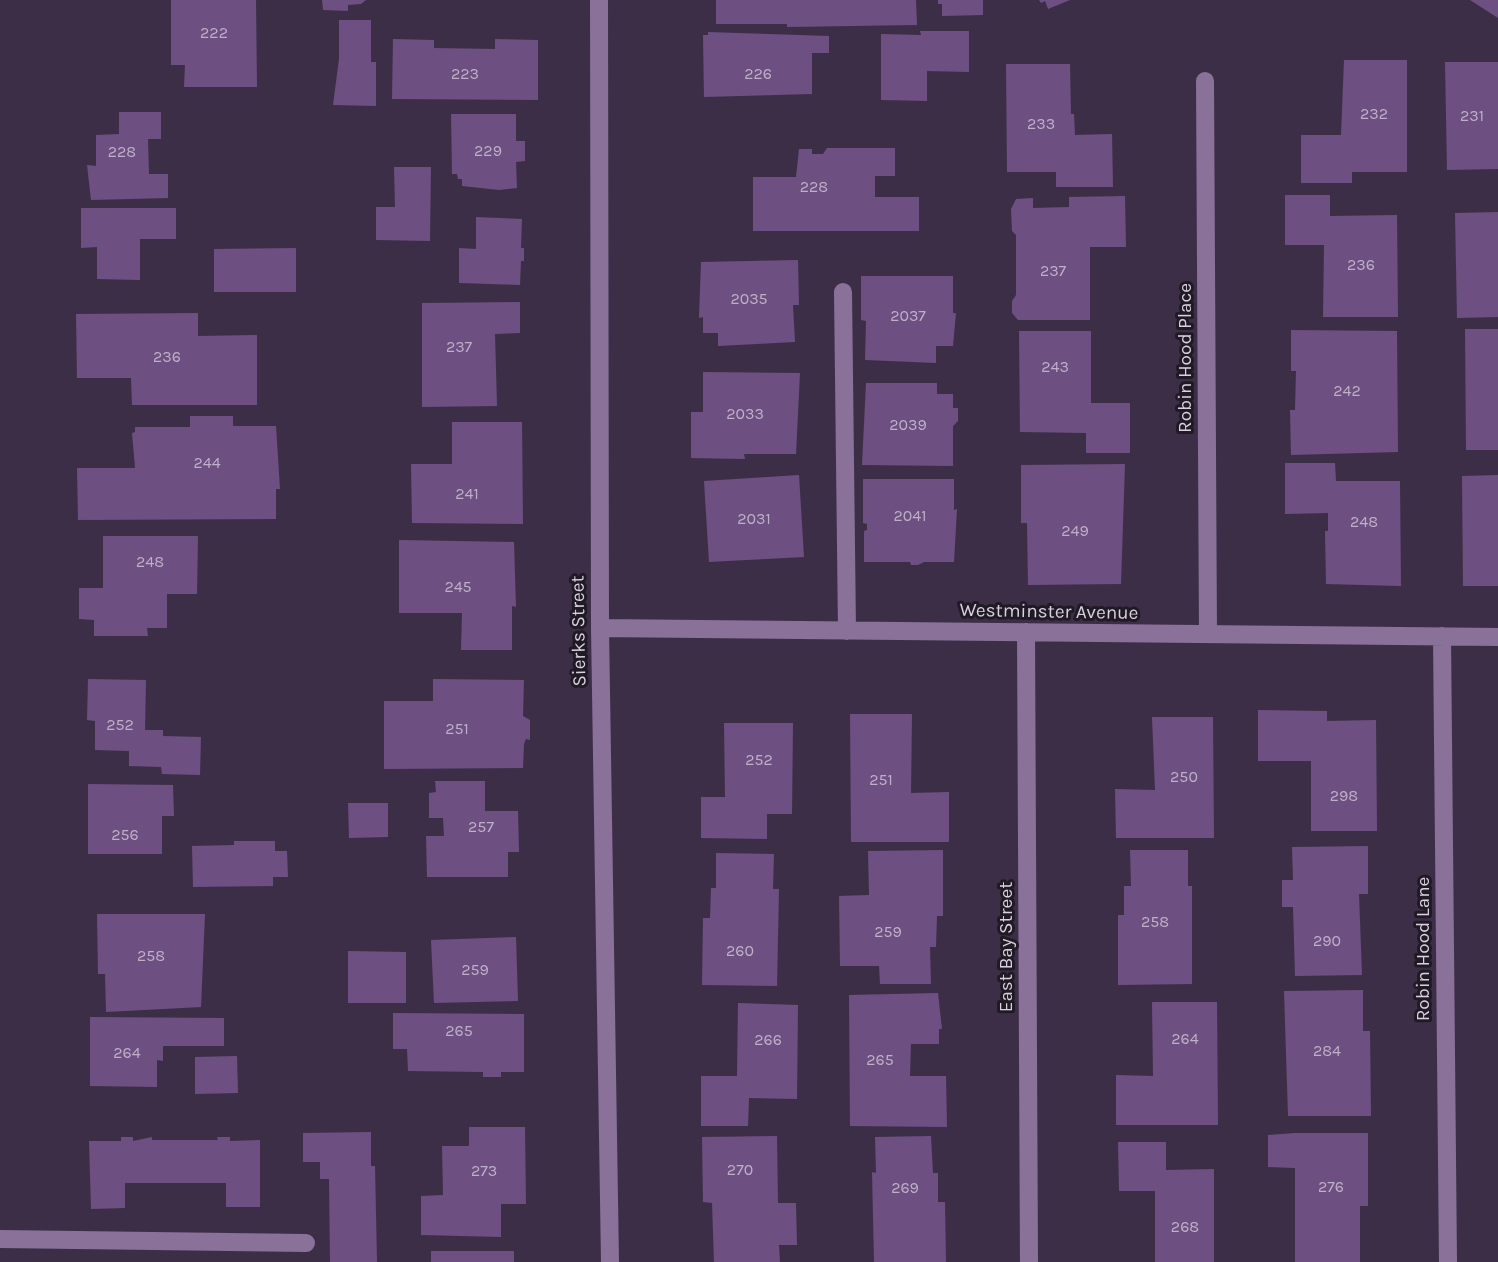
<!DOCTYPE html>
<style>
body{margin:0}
canvas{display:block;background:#3d2e47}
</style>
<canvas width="1498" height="1262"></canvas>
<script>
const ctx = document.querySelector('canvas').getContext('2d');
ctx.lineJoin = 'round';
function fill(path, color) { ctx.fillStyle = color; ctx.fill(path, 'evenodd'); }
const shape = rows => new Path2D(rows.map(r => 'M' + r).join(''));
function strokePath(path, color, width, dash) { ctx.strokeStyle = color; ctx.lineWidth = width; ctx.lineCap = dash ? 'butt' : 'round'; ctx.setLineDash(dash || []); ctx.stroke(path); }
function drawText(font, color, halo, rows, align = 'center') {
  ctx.font = font + ' Karla,sans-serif'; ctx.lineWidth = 6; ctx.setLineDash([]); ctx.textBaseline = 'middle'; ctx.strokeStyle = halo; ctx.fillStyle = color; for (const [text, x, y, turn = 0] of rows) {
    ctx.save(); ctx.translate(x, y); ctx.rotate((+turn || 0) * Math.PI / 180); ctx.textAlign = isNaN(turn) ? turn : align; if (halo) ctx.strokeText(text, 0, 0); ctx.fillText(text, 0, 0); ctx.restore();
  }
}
const building = shape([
 [171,0,256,0,257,87,184,87,185,65,171,65],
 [322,0,366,0,361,4,348,5,348,11,323,10],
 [716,0,916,0,917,25,787,27,787,24,716,24],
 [938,0,983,0,983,15,942,16,942,4,938,4],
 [1039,0,1070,0,1048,9,1045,1,1041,3],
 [1470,0,1498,0,1498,18],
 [339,20,371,20,371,62,376,62,376,106,333,105,339,59],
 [920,31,969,31,969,72,927,71,927,101,881,100,881,34,921,35],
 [708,32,829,36,829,53,812,53,812,94,704,97,703,35,708,35],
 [393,39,434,40,434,48,495,49,495,39,538,40,538,100,392,99],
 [1344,60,1407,60,1407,172,1352,172,1352,183,1301,183,1301,135,1341,135],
 [1445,62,1498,62,1498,169,1447,170],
 [1006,64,1070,64,1071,114,1074,114,1075,135,1112,134,1113,187,1056,187,1056,172,1007,172],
 [119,112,161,112,161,139,148,139,149,174,168,174,168,198,91,200,87,165,96,166,96,135,119,134],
 [451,114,516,114,516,141,525,141,525,161,516,162,517,188,499,190,462,186,462,179,458,179,457,174,452,174],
 [827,148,895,148,895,176,875,176,875,197,919,197,919,231,753,231,753,177,796,177,799,149,812,149,812,154,823,154],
 [394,167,431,167,430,241,376,240,376,207,395,207],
 [1285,195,1330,195,1330,216,1397,215,1398,317,1323,317,1324,245,1285,245],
 [1125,196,1126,247,1090,247,1090,320,1018,320,1012,313,1012,301,1016,295,1016,235,1012,231,1011,209,1016,199,1033,198,1033,208,1069,207,1069,197],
 [81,208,176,208,176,239,140,239,140,280,97,279,97,247,81,248],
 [1498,212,1498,317,1457,318,1455,213],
 [476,217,522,219,521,248,524,248,524,261,521,261,520,285,459,283,459,248,476,249],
 [296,248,296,292,214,292,214,249],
 [798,260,799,305,793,305,795,342,718,346,718,333,703,333,703,317,699,318,701,262],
 [861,276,953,276,953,313,956,313,953,346,936,346,936,363,865,360,866,321,861,320],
 [520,302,520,333,495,334,497,406,422,407,422,303],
 [198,313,198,336,257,335,257,405,132,405,131,378,77,378,76,314],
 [1465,329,1498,329,1498,450,1466,450],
 [1291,330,1397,331,1398,452,1291,455,1290,410,1295,410,1296,371,1291,371],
 [1019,331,1091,331,1091,403,1130,403,1130,453,1086,453,1086,433,1020,432],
 [703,372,800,373,796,454,744,454,745,459,691,458,691,412,703,412],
 [866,383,937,383,937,394,953,394,953,408,958,408,958,421,953,426,953,466,862,465],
 [190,416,233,416,233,426,276,426,280,489,276,489,276,519,78,520,77,468,135,468,132,433,135,432,135,427,190,427],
 [452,422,522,422,523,524,412,523,411,464,452,464],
 [1285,463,1335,463,1336,481,1400,481,1401,586,1326,584,1325,531,1328,531,1328,513,1285,514],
 [1125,464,1121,584,1028,585,1027,523,1021,523,1021,465],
 [799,475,804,557,709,562,704,481],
 [1498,475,1498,586,1463,586,1462,476],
 [863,479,954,479,954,510,957,509,954,562,924,562,918,565,911,565,910,562,864,562,864,531,867,530,867,524,863,523],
 [103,536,198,536,197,594,167,594,167,628,147,628,148,636,94,636,94,620,79,619,79,588,103,588],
 [399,540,514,542,516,607,512,606,512,650,461,650,462,613,399,613],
 [88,679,146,680,145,730,163,730,163,736,201,737,200,775,162,774,161,767,129,766,129,751,95,750,95,721,87,720],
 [433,679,524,680,523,716,530,720,530,740,526,739,524,744,523,768,384,769,384,701,433,701],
 [1258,710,1327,711,1327,721,1376,720,1377,831,1311,831,1311,761,1258,761],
 [850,714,912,714,911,793,949,792,949,842,851,842],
 [1152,717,1213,717,1214,838,1116,838,1115,789,1155,790],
 [724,723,793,723,792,814,767,814,767,839,701,838,701,797,725,797],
 [435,781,485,781,485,811,518,811,519,852,508,852,508,877,427,877,426,836,444,836,443,818,429,818,429,793,436,792],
 [88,784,173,785,174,816,162,816,162,854,88,854],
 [348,803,388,803,388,837,349,838],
 [234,841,275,841,275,851,287,851,288,877,273,877,273,886,193,887,192,846,234,845],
 [1368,846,1368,894,1359,894,1362,975,1295,976,1293,907,1282,907,1282,880,1293,880,1292,847],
 [943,850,943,916,937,916,936,947,930,947,931,984,880,984,879,966,840,966,839,896,869,895,868,851],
 [1130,850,1188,850,1188,886,1192,886,1192,984,1118,985,1118,915,1124,915,1124,886,1131,886],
 [716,853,774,854,773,889,779,889,777,986,702,985,703,918,710,918,711,888,716,888],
 [97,914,205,914,201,1007,106,1012,105,974,98,974],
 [516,937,518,1001,434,1003,431,940],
 [348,951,406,952,406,1003,348,1003],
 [1363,990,1363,1031,1370,1031,1371,1116,1288,1116,1284,991],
 [938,993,942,1029,939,1029,939,1044,911,1044,910,1076,946,1076,947,1127,850,1126,849,995],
 [1152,1002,1217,1002,1218,1125,1116,1125,1116,1075,1153,1076],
 [738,1003,798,1005,797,1099,749,1098,748,1126,701,1126,701,1076,737,1076],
 [393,1013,524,1014,524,1072,501,1072,501,1077,483,1077,483,1072,408,1071,407,1049,393,1049],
 [90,1017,224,1018,224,1046,163,1046,163,1061,157,1060,157,1087,90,1086],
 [237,1056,238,1093,195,1094,195,1057],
 [469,1127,525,1127,526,1204,501,1204,501,1237,421,1235,421,1196,443,1195,442,1146,469,1146],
 [371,1132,371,1166,375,1166,377,1262,330,1262,329,1179,320,1179,320,1162,303,1162,303,1133],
 [1295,1133,1368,1133,1368,1206,1360,1206,1360,1262,1295,1262,1295,1168,1268,1167,1268,1135],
 [777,1136,778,1203,796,1203,797,1245,779,1245,780,1262,714,1262,712,1203,703,1202,702,1137],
 [931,1136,933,1173,938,1173,938,1202,945,1202,946,1262,874,1262,872,1172,876,1173,875,1137],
 [121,1137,133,1137,133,1141,152,1137,152,1140,218,1140,217,1137,230,1137,230,1141,260,1140,260,1207,226,1207,226,1183,125,1183,125,1208,91,1209,89,1141,121,1141],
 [1118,1142,1166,1142,1166,1170,1214,1169,1214,1262,1155,1262,1155,1191,1119,1191],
 [431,1251,514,1251,514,1262,431,1262]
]);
const minor = shape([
 [599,0,600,628,610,1262],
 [1205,81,1208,634],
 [843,292,847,631],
 [600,628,1498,637],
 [1026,632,1029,1262],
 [1442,636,1448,1262],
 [0,1239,306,1243]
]);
const numberNames = [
 ["222",214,33],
 ["223",465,74],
 ["226",758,74],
 ["232",1374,114],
 ["231",1472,116],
 ["233",1041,124],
 ["229",488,151],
 ["228",122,152],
 ["228",814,187],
 ["236",1361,265],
 ["237",1053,271],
 ["2035",749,299],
 ["2037",908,316],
 ["237",459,347],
 ["236",167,357],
 ["243",1055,367],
 ["242",1347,391],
 ["2033",745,414],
 ["2039",908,425],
 ["244",207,463],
 ["241",467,494],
 ["2041",910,516],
 ["2031",754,519],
 ["248",1364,522],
 ["249",1075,531],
 ["248",150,562],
 ["245",458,587],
 ["252",120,725],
 ["251",457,729],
 ["252",759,760],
 ["250",1184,777],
 ["251",881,780],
 ["298",1344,796],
 ["257",481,827],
 ["256",125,835],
 ["258",1155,922],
 ["259",888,932],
 ["290",1327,941],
 ["260",740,951],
 ["258",151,956],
 ["259",475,970],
 ["265",459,1031],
 ["264",1185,1039],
 ["266",768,1040],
 ["284",1327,1051],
 ["264",127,1053],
 ["265",880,1060],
 ["270",740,1170],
 ["273",484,1171],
 ["276",1331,1187],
 ["269",905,1188],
 ["268",1185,1227]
];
const streetNames = [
 ["Robin Hood Place",1186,358,-90],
 ["Westminster Avenue",1049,612,1],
 ["Sierks Street",579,631,-91],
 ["East Bay Street",1007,947,-90],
 ["Robin Hood Lane",1424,949,-90]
];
fill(building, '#6d4f81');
strokePath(minor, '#897199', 18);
drawText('16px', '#beb0c8', null, numberNames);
drawText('19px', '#d9d0e0', '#201a25', streetNames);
</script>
